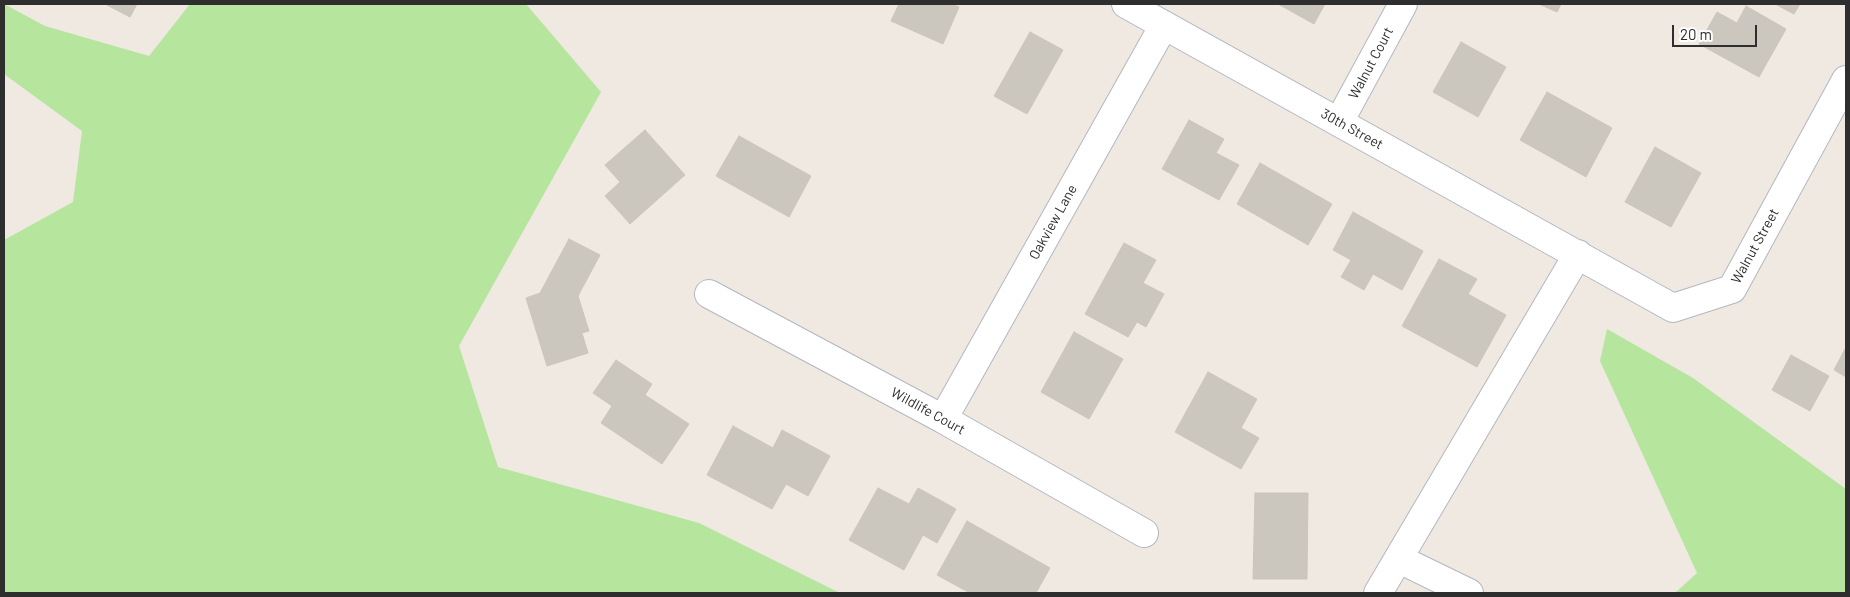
<!DOCTYPE html>
<style>
body{margin:0}
#map{position:relative;width:1850px;height:597px;overflow:hidden;background:#efe9e1;font-family:Barlow,sans-serif}
canvas{display:block}
.frame{position:absolute;inset:0;border:5px solid #2e2e2e;pointer-events:none}
.scale{position:absolute;left:1672px;top:25px;width:85px;height:22px;box-sizing:border-box;border:2px solid #2e2e2e;border-top:0;padding-left:6px;font-size:15px;line-height:18px;white-space:nowrap;color:#2e2e2e;-webkit-text-stroke:4px #fff;paint-order:stroke}
</style>
<div id="map">
<canvas width="1850" height="597"></canvas>
<div class="frame"></div>
<div class="scale">20 m</div>
</div>
<script>
const ctx = document.querySelector('canvas').getContext('2d');
ctx.lineJoin = 'round';
function fill(path, color) { ctx.fillStyle = color; ctx.fill(path, 'evenodd'); }
const shape = rows => new Path2D(rows.map(r => 'M' + r).join(''));
function strokePath(path, color, width, dash) { ctx.strokeStyle = color; ctx.lineWidth = width; ctx.lineCap = dash ? 'butt' : 'round'; ctx.setLineDash(dash || []); ctx.stroke(path); }
function drawText(font, color, halo, rows, align = 'center') {
  ctx.font = font + ' Barlow,sans-serif'; ctx.lineWidth = 4; ctx.setLineDash([]); ctx.textBaseline = 'middle'; ctx.strokeStyle = halo; ctx.fillStyle = color; for (const [text, x, y, turn = 0] of rows) {
    ctx.save(); ctx.translate(x, y); ctx.rotate((+turn || 0) * Math.PI / 180); ctx.textAlign = isNaN(turn) ? turn : align; if (halo) ctx.strokeText(text, 0, 0); ctx.fillText(text, 0, 0); ctx.restore();
  }
}
const green = shape([
 [4,4,45,26,149,56,190,4,526,4,601,92,459,346,498,467,699,523,840,593,4,593,4,240,73,202,82,131,4,74],
 [1607,329,1693,378,1846,489,1846,593,1675,593,1697,573,1600,361]
]);
const building = shape([
 [105,4,137,4,130,17,105,4],
 [899,4,952,4,959,7,943,44,891,21,899,4],
 [1278,4,1325,4,1314,24,1278,4],
 [1539,4,1561,4,1557,12,1539,4],
 [1775,4,1800,4,1794,14,1775,4],
 [1746,6,1786,29,1759,77,1699,44,1717,12,1737,23,1746,6],
 [1030,32,1063,50,1027,114,994,96,1030,32],
 [1461,42,1506,67,1478,117,1433,92,1461,42],
 [1547,92,1612,128,1586,177,1520,140,1547,92],
 [1189,120,1224,139,1216,153,1239,165,1219,200,1162,169,1189,120],
 [645,130,685,175,630,224,605,196,620,182,605,165,645,130],
 [739,136,811,176,789,217,716,176,739,136],
 [1655,147,1701,173,1671,227,1625,202,1655,147],
 [1260,163,1332,204,1308,245,1237,204,1260,163],
 [1353,212,1423,251,1402,290,1373,274,1364,290,1341,277,1351,260,1333,250,1353,212],
 [569,239,600,255,578,296,589,331,582,333,588,353,547,366,526,298,540,293,569,239],
 [1124,243,1156,260,1143,283,1164,294,1146,327,1137,322,1128,337,1085,314,1124,243],
 [1439,259,1477,279,1468,294,1506,315,1477,367,1402,326,1439,259],
 [1074,332,1123,359,1089,419,1041,392,1074,332],
 [1846,347,1846,377,1834,370,1846,347],
 [1791,355,1829,376,1810,411,1772,390,1791,355],
 [616,360,652,384,645,395,689,424,662,464,601,423,612,406,593,393,616,360],
 [1208,372,1257,399,1241,428,1259,438,1241,469,1175,432,1208,372],
 [733,426,773,448,782,430,830,456,808,496,786,484,772,509,707,475,733,426],
 [878,488,909,504,918,488,956,509,937,543,923,535,904,570,849,540,878,488],
 [1255,493,1308,493,1307,579,1253,579,1255,493],
 [967,521,1050,568,1036,593,970,593,937,575,967,521]
]);
const minor = shape([
 [1126,4,1673,308,1732,289,1846,80],
 [1339,122,1403,4],
 [709,294,943,419,1144,533],
 [943,419,1164,25],
 [1399,559,1469,593],
 [1378,593,1578,254]
]);
const streetNames = [
 ["Walnut Court",1371,63,-62],
 ["30th Street",1352,129,29],
 ["Oakview Lane",1053,222,-61],
 ["Walnut Street",1755,246,-61],
 ["Wildlife Court",928,411,29]
];
fill(green, '#b6e59e');
fill(building, '#cbc7bf');
strokePath(building, '#cbc5ba', 1);
strokePath(minor, '#b4b7c1', 30);
strokePath(minor, '#fff', 28);
drawText('14px', '#2e2e2e', '#fff', streetNames);
</script>
